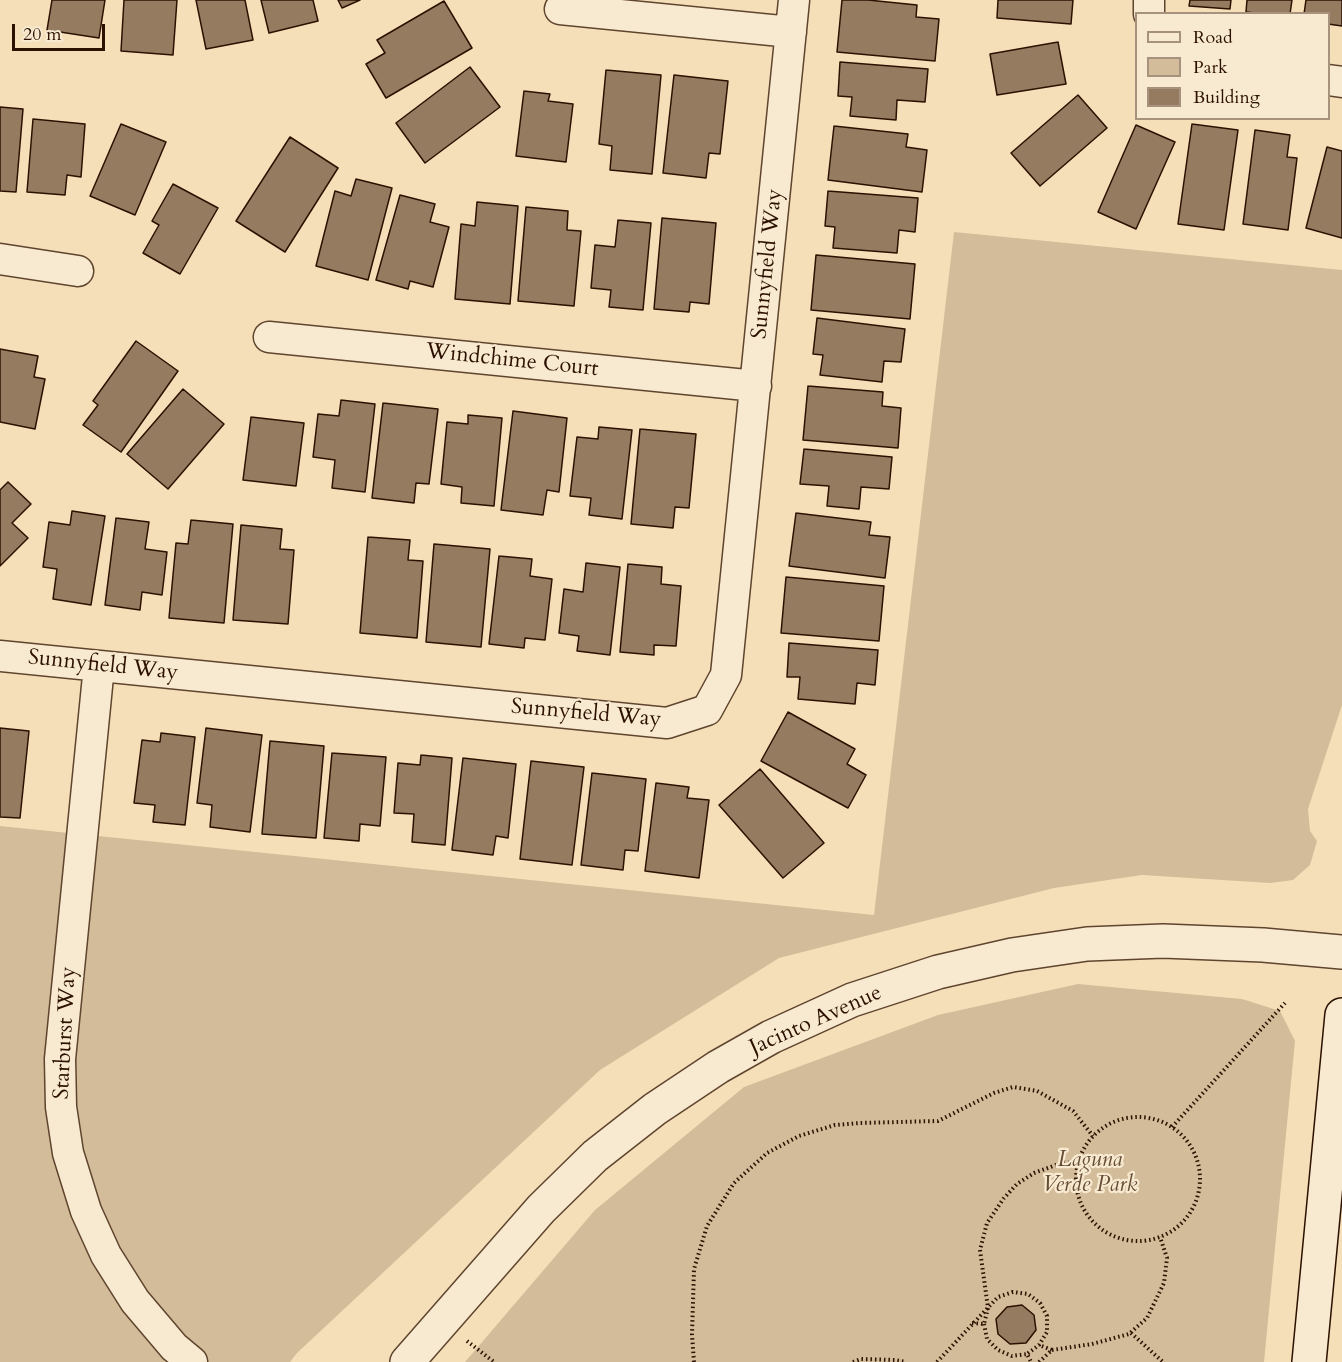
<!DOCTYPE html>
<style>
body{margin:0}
#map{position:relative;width:1342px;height:1362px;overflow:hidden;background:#f5dfb8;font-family:Cardo,serif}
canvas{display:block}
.legend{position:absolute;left:1135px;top:12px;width:195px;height:108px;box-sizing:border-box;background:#f8ead1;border:2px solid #a7937d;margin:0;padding:8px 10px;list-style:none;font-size:18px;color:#2d1100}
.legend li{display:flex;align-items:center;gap:12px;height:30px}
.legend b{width:30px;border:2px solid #a7937d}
.scale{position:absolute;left:12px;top:24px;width:93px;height:27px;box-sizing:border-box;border:3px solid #2d1100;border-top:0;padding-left:8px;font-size:18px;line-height:21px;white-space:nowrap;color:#2d1100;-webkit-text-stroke:4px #f8ead1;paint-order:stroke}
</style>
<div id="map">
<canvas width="1342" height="1362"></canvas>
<ul class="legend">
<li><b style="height:8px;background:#f8ead1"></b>Road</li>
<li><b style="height:16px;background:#d3bc99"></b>Park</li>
<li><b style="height:16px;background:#957c60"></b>Building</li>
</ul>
<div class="scale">20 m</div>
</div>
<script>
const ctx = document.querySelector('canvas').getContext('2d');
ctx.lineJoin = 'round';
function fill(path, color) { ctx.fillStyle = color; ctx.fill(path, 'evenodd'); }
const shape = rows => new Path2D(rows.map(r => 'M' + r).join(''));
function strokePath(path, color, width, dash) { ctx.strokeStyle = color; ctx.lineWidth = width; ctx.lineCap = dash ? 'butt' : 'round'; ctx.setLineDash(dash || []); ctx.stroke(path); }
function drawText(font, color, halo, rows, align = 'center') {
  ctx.font = font + ' Cardo,serif'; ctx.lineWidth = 4.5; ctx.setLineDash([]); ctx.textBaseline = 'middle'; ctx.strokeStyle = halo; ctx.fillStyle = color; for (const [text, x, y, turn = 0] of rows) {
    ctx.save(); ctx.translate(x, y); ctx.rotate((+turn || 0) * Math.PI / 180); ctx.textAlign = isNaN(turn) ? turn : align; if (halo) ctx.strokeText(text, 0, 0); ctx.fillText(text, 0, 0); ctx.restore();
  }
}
const green = shape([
 [954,232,1342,270,1342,705,1308,809,1310,831,1317,841,1310,865,1293,880,1270,883,1142,875,1054,888,779,958,600,1070,297,1353,290,1362,0,1362,0,826,874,915],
 [1078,984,1242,999,1280,1011,1295,1041,1264,1362,465,1362,595,1210,744,1087,938,1015]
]);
const building = shape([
 [52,0,105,0,99,38,47,30,52,0],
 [124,0,177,0,173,55,121,51,124,0],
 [196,0,245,0,253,40,206,49,196,0],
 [261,0,313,0,318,21,269,33,261,0],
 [338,0,360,0,342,8,338,0],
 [842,0,868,0,917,5,916,17,939,19,935,61,837,52,842,0],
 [998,0,1073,0,1071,24,997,18,998,0],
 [1190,0,1231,0,1230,9,1189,6,1190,0],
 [1247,0,1292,0,1290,14,1263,14,1246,12,1247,0],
 [1306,0,1342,0,1342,26,1328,24,1328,14,1304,14,1306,0],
 [444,1,472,48,386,98,366,64,385,53,377,40,444,1],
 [1058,42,1066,84,997,95,990,54,1058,42],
 [840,62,928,69,925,102,897,100,896,120,850,116,852,97,838,96,840,62],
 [470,67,500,107,425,163,396,123,470,67],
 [606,70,661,75,652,174,610,170,612,146,599,144,606,70],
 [674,75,728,81,720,154,709,153,706,178,663,173,674,75],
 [524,91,550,94,548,101,573,104,566,162,516,156,524,91],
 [1078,95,1107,128,1040,186,1011,153,1078,95],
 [0,107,23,109,16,192,0,191,0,107],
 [33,119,85,124,81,177,67,175,65,195,27,192,33,119],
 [121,124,166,142,135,215,90,196,121,124],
 [1192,124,1238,130,1224,230,1178,224,1192,124],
 [1136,125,1175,142,1136,229,1098,212,1136,125],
 [834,126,908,134,906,147,927,150,922,192,828,180,834,126],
 [1255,130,1290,135,1287,157,1297,158,1288,230,1243,224,1255,130],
 [290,137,338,168,285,252,236,221,290,137],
 [1327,147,1342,151,1342,238,1306,228,1327,147],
 [356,179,392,188,368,280,316,266,335,191,351,196,356,179],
 [173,184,218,208,180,274,143,253,159,225,152,221,173,184],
 [828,191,918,198,915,232,899,230,897,253,833,248,835,227,825,226,828,191],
 [400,195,435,204,430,222,449,227,433,287,410,281,408,289,376,280,400,195],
 [477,202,518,206,510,304,455,299,461,224,475,226,477,202],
 [526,207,568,211,567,230,581,231,574,306,518,301,526,207],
 [662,218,716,223,709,304,690,302,689,312,654,309,662,218],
 [618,220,651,223,643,310,609,307,611,290,591,288,595,245,615,247,618,220],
 [816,255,915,264,910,319,811,310,816,255],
 [817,318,905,329,901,362,884,361,882,382,820,375,823,355,813,354,817,318],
 [136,341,178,371,121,452,83,425,98,405,93,401,136,341],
 [0,349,38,356,34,377,45,379,35,429,0,422,0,349],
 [808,386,883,392,882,406,901,408,898,448,803,440,808,386],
 [183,389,224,424,168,489,127,454,183,389],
 [341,400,375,404,365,492,332,488,335,460,313,457,318,414,339,416,341,400],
 [383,403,438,409,429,484,416,483,414,503,372,498,383,403],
 [513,411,567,418,559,492,547,490,543,515,501,510,513,411],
 [468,415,502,418,494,506,461,503,462,487,441,484,447,422,468,424,468,415],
 [251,417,304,423,296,486,243,480,251,417],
 [599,427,632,430,622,519,589,515,591,498,570,496,577,437,598,439,599,427],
 [640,429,696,434,689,508,675,507,673,528,631,524,640,429],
 [804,449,892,457,889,489,861,487,859,509,827,506,829,486,800,484,804,449],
 [8,482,31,504,12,523,28,538,0,566,0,490,8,482],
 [72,511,105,516,91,605,53,599,57,569,43,567,49,522,70,525,72,511],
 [796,513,871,522,869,535,890,537,885,578,789,566,796,513],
 [116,518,149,522,145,549,167,552,162,595,142,592,140,610,105,605,116,518],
 [191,520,233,524,224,623,169,618,176,543,188,544,191,520],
 [241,525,282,529,280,549,294,550,288,624,233,620,241,525],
 [368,537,410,540,408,560,423,561,417,638,360,633,368,537],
 [434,544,490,549,481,647,426,642,434,544],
 [499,556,532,559,530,576,552,579,545,640,525,638,524,648,489,644,499,556],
 [586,563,620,567,610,655,577,651,579,636,559,633,564,589,583,592,586,563],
 [628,564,662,567,661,584,681,586,676,646,654,645,654,655,620,652,628,564],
 [786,577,884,586,879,641,781,633,786,577],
 [789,643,878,650,875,685,857,683,855,704,798,699,800,677,787,677,789,643],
 [788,712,855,749,847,764,866,775,848,808,761,761,788,712],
 [0,728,29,731,20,818,0,817,0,728],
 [206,728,262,735,250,832,210,827,212,805,197,803,206,728],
 [161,733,195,737,185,825,153,822,155,805,134,803,142,740,160,742,161,733],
 [270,741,324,746,316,838,262,834,270,741],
 [332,753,386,757,380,826,360,824,359,841,324,838,332,753],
 [421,755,452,758,445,845,412,842,414,814,394,813,398,763,420,765,421,755],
 [463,758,516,764,508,838,496,836,493,855,452,850,463,758],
 [531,761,584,767,572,865,520,859,531,761],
 [760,769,824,843,783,878,719,805,760,769],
 [592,773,646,779,638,851,625,850,623,870,581,865,592,773],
 [656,783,689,787,687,798,709,800,699,878,645,871,656,783],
 [1022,1305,1034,1315,1036,1330,1026,1343,1010,1344,998,1334,996,1319,1007,1307,1022,1305]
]);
const path = shape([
 '1076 1179a62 62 0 1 1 124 0a62 62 0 1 1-124 0Z',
 [1172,1127,1285,1003],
 [972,1323,984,1324,988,1308,980,1250,987,1223,1004,1198,1017,1184,1034,1173,1064,1162,1078,1164],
 [984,1324,987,1339,998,1350,1012,1356,1027,1354,1031,1362],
 [1131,1333,1163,1362],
 [467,1341,494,1362],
 [1052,1350,1092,1344,1129,1334,1147,1318,1164,1283,1167,1258,1160,1237],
 [694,1362,692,1335,694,1269,707,1226,734,1183,767,1153,799,1136,835,1125,860,1123,938,1121,994,1093,1013,1087,1037,1091,1073,1111,1093,1136],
 [853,1362,861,1359,895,1360,906,1362],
 [937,1362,998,1297,1013,1292,1028,1294,1040,1303,1047,1316,1047,1332,1039,1345,1027,1354],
 [1039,1362,1052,1350,1039,1345]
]);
const minor = shape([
 [560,9,791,32],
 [1149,14,1149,0],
 [1328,80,1342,82],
 [0,259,78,271],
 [269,337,756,386],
 [0,656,667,723,707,710,726,675,794,0],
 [99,666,60,1059,61,1107,68,1153,86,1211,106,1255,135,1301,174,1347,192,1362]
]);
const tertiary = shape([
 [407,1362,541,1209,595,1156,655,1109,718,1067,771,1037,852,1000,938,972,1012,955,1087,944,1163,941,1263,945,1342,952]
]);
const secondary = shape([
 [1309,1362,1342,1015]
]);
const streetNames = [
 ["Sunnyfield Way",768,264,-84],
 ["Windchime Court",512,361,6],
 ["Sunnyfield Way",103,666,6],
 ["Sunnyfield Way",586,714,5],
 ["Jacinto Avenue",816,1021,-24],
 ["Starburst Way",66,1033,-87]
];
const parkNames = [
 ["Laguna",1090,1161],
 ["Verde Park",1090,1186]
];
fill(green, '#d3bc99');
fill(building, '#957c60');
strokePath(building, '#2d1100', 1.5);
strokePath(minor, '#5f442e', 33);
strokePath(tertiary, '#5f442e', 36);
strokePath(secondary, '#2d1100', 36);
strokePath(path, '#2d1100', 4, [1.5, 3]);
strokePath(minor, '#f8ead1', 30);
strokePath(tertiary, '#f8ead1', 33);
strokePath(secondary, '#f8ead1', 33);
drawText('22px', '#2d1100', '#f8ead1', streetNames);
drawText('italic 22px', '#674d36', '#f8ead1', parkNames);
</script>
